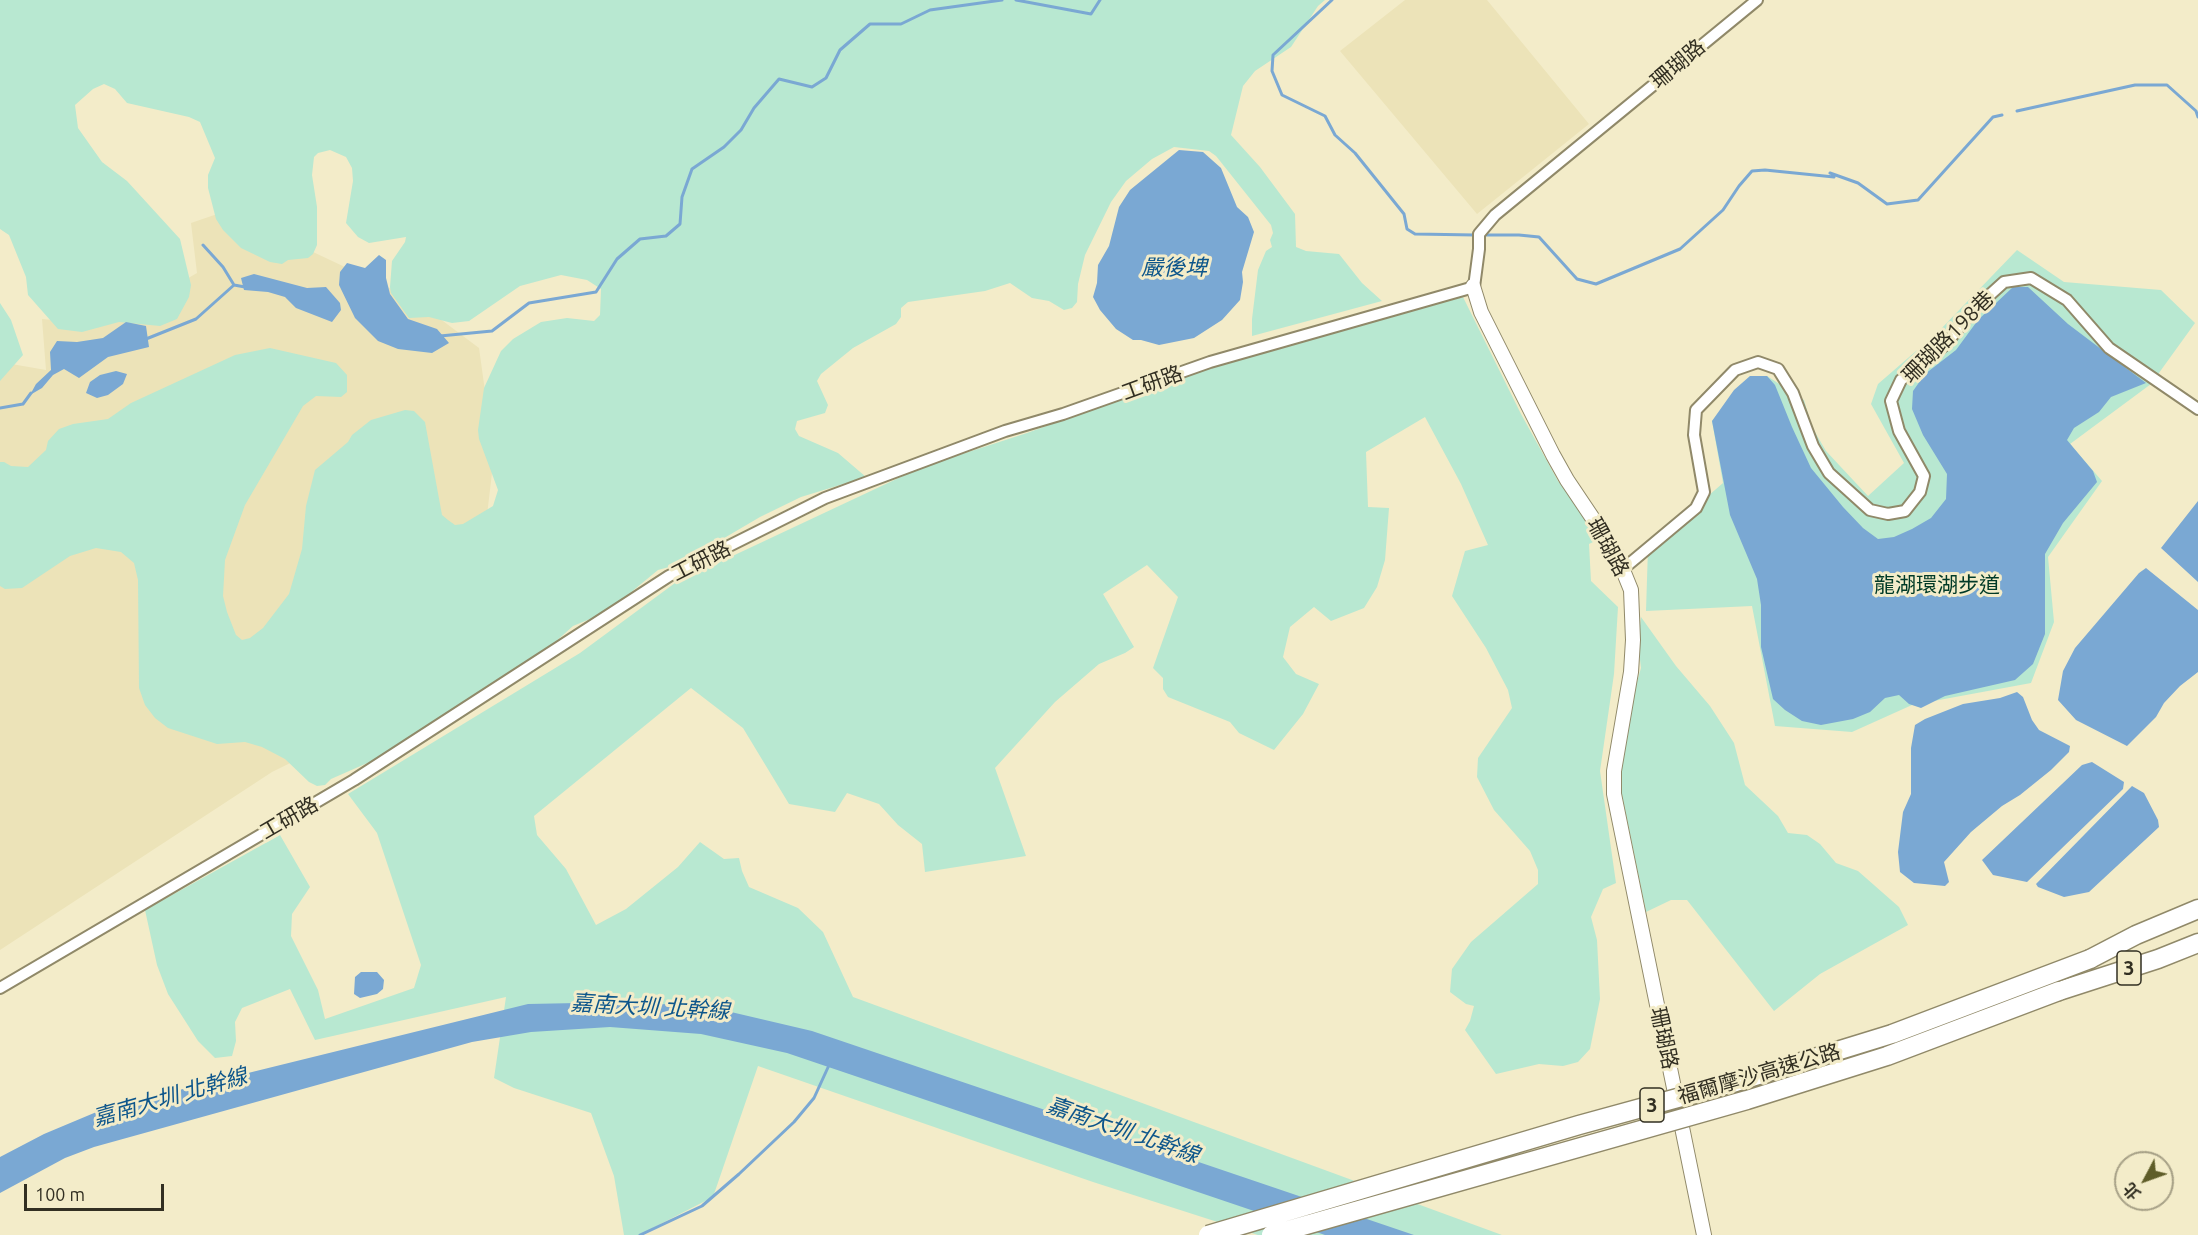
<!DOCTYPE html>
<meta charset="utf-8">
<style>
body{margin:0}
#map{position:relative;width:2198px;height:1235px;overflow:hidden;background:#f3ecc9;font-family:Ubuntu,"Noto Sans TC",sans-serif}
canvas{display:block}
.north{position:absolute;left:2114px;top:1151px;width:60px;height:60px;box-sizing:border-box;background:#f3ecc9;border:2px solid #a6a086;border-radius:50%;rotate:229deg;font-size:16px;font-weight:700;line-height:24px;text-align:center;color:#322f22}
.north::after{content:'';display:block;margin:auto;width:21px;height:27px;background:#5f5d29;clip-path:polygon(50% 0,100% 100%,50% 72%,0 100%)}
.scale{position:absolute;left:24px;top:1184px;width:140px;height:27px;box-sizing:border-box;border:3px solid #322f22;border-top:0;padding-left:8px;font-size:18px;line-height:21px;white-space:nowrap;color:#322f22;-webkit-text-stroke:4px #f3ecc9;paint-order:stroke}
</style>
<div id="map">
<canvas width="2198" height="1235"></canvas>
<div class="north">北</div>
<div class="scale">100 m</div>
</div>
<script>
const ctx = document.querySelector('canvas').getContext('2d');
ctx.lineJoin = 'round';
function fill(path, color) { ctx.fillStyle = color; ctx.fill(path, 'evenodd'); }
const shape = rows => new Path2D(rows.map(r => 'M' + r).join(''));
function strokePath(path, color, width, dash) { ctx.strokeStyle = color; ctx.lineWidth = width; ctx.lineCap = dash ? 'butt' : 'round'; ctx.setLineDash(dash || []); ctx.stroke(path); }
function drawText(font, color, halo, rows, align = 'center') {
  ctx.font = font + ' Ubuntu,"Noto Sans TC",sans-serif'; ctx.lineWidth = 6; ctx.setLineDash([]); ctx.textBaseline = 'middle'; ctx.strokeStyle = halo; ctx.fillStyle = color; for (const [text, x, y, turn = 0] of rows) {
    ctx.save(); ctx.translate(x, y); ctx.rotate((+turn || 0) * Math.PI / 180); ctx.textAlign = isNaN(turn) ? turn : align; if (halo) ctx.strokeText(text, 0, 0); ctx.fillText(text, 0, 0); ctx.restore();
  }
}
const built = shape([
 [1405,0,1487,0,1589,124,1477,214,1340,51],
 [226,211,415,300,479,348,494,456,485,532,349,734,272,772,0,950,0,362,46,370,42,319,107,325,197,273,191,223]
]);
const green = shape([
 [0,0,1325,0,1318,6,1291,47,1255,71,1243,86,1231,135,1260,167,1295,214,1296,247,1306,251,1339,254,1362,283,1382,301,1252,336,1252,319,1258,270,1266,251,1272,247,1270,240,1273,233,1271,225,1216,156,1209,151,1174,147,1152,159,1126,181,1111,202,1085,255,1078,284,1077,302,1072,308,1064,310,1049,301,1032,298,1010,283,985,291,908,302,901,308,901,317,896,324,853,348,821,374,817,381,828,405,825,413,797,421,795,429,799,436,838,453,866,477,801,497,760,517,680,564,658,570,607,612,573,626,543,653,513,670,494,687,381,757,331,779,325,785,317,786,309,782,285,759,262,747,245,742,217,744,168,728,155,718,145,705,139,688,138,580,134,563,121,552,96,548,70,556,22,588,5,589,0,586,0,462,4,462,11,466,28,467,46,450,48,441,59,429,73,424,108,419,131,403,235,355,270,348,336,363,347,375,347,392,341,397,316,396,303,406,245,505,225,560,223,596,227,612,236,635,242,640,250,638,263,628,289,594,302,549,306,506,315,470,348,442,352,435,371,420,405,410,414,411,425,422,442,515,448,520,455,525,463,524,493,506,498,490,479,439,478,430,484,388,501,351,513,339,541,322,567,318,594,321,600,315,601,289,587,280,561,275,520,286,469,321,452,323,429,317,409,318,391,293,390,287,392,261,405,242,406,237,369,243,358,237,346,223,353,181,352,168,346,157,330,150,318,153,314,157,312,175,317,207,317,245,313,254,308,258,288,260,282,264,270,262,241,248,223,230,216,219,208,188,208,175,215,158,200,122,189,117,127,103,115,89,104,84,93,89,75,105,78,128,102,162,127,181,180,239,191,285,189,297,177,319,160,326,119,322,82,332,58,329,28,295,26,277,9,235,0,229],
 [2017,250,2064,282,2161,290,2195,323,2151,384,2070,444,2102,481,2048,557,2054,622,2031,683,1912,705,1852,732,1775,726,1752,606,1646,611,1648,548,1723,483,1712,421,1750,376,1767,376,1804,400,1812,427,1826,451,1868,496,1904,463,1871,404,1878,384,1938,332],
 [1463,297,1521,414,1558,481,1601,538,1589,544,1591,581,1618,607,1614,674,1600,771,1616,883,1603,889,1591,917,1597,940,1600,999,1590,1049,1578,1062,1563,1066,1539,1064,1496,1074,1465,1030,1470,1021,1474,1006,1466,1004,1450,992,1452,969,1471,942,1538,884,1538,870,1530,851,1494,810,1477,777,1478,758,1512,708,1508,690,1486,648,1452,596,1465,551,1488,545,1461,484,1425,417,1366,452,1368,507,1389,508,1385,560,1377,587,1364,608,1331,621,1314,607,1290,627,1283,657,1296,674,1319,684,1303,714,1274,750,1239,733,1230,722,1168,697,1163,689,1163,678,1153,668,1178,597,1147,565,1103,594,1134,647,1125,653,1099,664,1055,702,995,768,1026,856,925,872,922,844,898,825,879,804,847,793,835,812,789,804,743,728,691,688,534,816,537,835,566,869,596,925,626,909,678,867,700,842,724,859,739,858,742,871,749,887,798,908,823,932,853,997,1502,1235,1258,1235,1093,1182,758,1066,713,1197,639,1235,624,1235,614,1176,591,1113,514,1088,494,1078,506,997,315,1040,290,989,242,1008,235,1022,236,1041,232,1056,215,1058,198,1041,168,994,157,965,145,910,280,835,310,887,292,914,291,936,318,990,325,1019,414,988,421,965,377,833,348,794,580,653,675,583,922,467,1027,433,1208,367],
 [0,303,11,320,23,355,0,381],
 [1641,617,1676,666,1710,706,1734,743,1745,785,1778,816,1788,833,1807,835,1820,844,1836,863,1858,871,1899,907,1908,925,1820,974,1774,1011,1687,900,1671,900,1646,912,1620,785,1622,753,1632,699,1641,668,1638,643]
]);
const water = shape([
 [1179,150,1203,152,1221,168,1237,207,1248,217,1254,232,1242,272,1243,282,1240,300,1222,320,1194,338,1159,345,1141,340,1133,340,1116,329,1100,310,1093,297,1097,283,1098,265,1109,246,1119,207,1130,190],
 [379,255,386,260,386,278,390,294,408,319,437,329,449,343,432,353,398,349,378,341,355,318,339,285,340,272,347,263,365,268],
 [254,274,307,288,326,287,340,303,341,310,332,322,296,308,285,297,268,292,244,290,241,278],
 [2013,287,2028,287,2068,324,2146,383,2111,397,2099,412,2074,428,2067,440,2093,471,2097,482,2063,523,2045,554,2045,634,2033,664,2015,680,1945,696,1921,708,1909,704,1899,695,1885,698,1870,712,1853,719,1821,725,1802,721,1785,710,1773,699,1761,647,1761,605,1757,579,1730,515,1712,421,1734,390,1750,376,1767,376,1775,385,1792,427,1811,468,1843,507,1863,528,1878,539,1894,537,1912,529,1931,518,1946,499,1947,474,1923,435,1912,409,1913,391,1925,374,1956,350,1978,320],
 [126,322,146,326,149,347,108,357,79,378,64,369,53,375,42,388,30,395,36,384,51,370,50,352,57,341,77,342,103,338],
 [116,371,127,374,123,384,108,395,97,398,86,393,90,382,100,375],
 [2198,501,2198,582,2161,548],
 [2146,568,2198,610,2198,672,2180,686,2164,703,2156,717,2127,746,2076,720,2058,700,2063,671,2075,648,2139,573],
 [2017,692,2023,697,2032,720,2039,730,2070,746,2069,752,2051,770,2020,795,2002,806,1971,832,1944,862,1949,882,1945,886,1914,883,1900,872,1898,852,1903,812,1911,794,1911,748,1915,725,1925,719,1963,704,2000,698],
 [2092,762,2124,782,2123,789,2027,882,1993,875,1982,860,2082,765],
 [2132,786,2144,793,2158,820,2159,827,2089,892,2064,897,2038,887,2036,884],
 [361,972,377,972,384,980,383,989,377,994,360,998,354,994,355,977],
 [628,1002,678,1005,731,1012,812,1031,1414,1235,1325,1235,787,1053,701,1034,610,1027,531,1032,472,1042,94,1147,65,1158,0,1193,0,1157,44,1134,106,1108,528,1004]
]);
const stream = shape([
 [1016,0,1091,14,1100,0],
 [1332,0,1273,55,1272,71,1282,95,1325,116,1335,135,1355,153,1404,214,1407,229,1415,234,1475,235],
 [2017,111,2135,85,2167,85,2196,111,2198,117],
 [1830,173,1858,183,1887,204,1918,200,1993,117,2002,115],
 [1482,235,1519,235,1539,237,1577,279,1596,284,1680,249,1723,210,1739,186,1752,171,1765,170,1834,177],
 [203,245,223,267,234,285],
 [440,336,492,331,529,303,596,292,617,259,640,239,666,236,680,224,682,197,692,169,724,147,741,130,754,108,779,79,812,87,826,78,840,50,870,24,901,24,930,10,1002,0],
 [146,339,196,319,234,285,245,287],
 [0,408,23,404,31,393],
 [640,1235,702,1206,739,1174,794,1122,814,1098,830,1063]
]);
const street = shape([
 [1623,569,1696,508,1704,492,1694,435,1696,410,1735,370,1758,362,1778,369,1793,393,1813,446,1829,473,1870,510,1888,514,1905,511,1920,492,1924,476,1899,431,1891,401,1901,380,1946,344,1972,311,2004,282,2031,278,2067,300,2109,348,2198,409],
 [0,988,354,780,669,576,825,498,1005,431,1063,414,1210,362,1474,287,1479,249,1479,234,1495,215,1757,0]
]);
const secondary = shape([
 [1473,286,1481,312,1553,455,1567,480,1616,553,1631,590,1633,640,1631,672,1614,771,1614,794,1704,1235]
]);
const highway = shape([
 [2090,959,2136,935,2198,909],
 [2059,991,2158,959,2198,943]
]);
const highwayBridge = shape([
 [1208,1235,1579,1125,1736,1082,1892,1034,2090,959],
 [1271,1235,1747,1100,1887,1056,2059,991]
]);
const shields = [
 [2129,968,24],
 [1652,1105,24]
];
const shieldNames = [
 ["3",2129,968],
 ["3",1652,1105]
];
const streetNames = [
 ["珊瑚路",1678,64,-40],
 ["珊瑚路198巷",1948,337,-45],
 ["工研路",1152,383,-20],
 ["珊瑚路",1608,547,61],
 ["工研路",701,561,-27],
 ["工研路",289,818,-30],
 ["珊瑚路",1664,1038,78],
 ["福爾摩沙高速公路",1759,1074,-16]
];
const parkNames = [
 ["龍湖環湖步道",1937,585]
];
const waterNames = [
 ["嚴後埤",1174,268],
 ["嘉南大圳 北幹線",650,1007,3],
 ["嘉南大圳 北幹線",170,1097,-16],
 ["嘉南大圳 北幹線",1123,1130,19]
];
fill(built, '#ece3b8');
fill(green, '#b8e8d1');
fill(water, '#7aa8d3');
strokePath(stream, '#7aa8d3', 3);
strokePath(street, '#908969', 14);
strokePath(secondary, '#908969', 16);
strokePath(highway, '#908969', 21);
strokePath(street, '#fff', 10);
strokePath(secondary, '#fff', 14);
strokePath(highway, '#fff', 18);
strokePath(highwayBridge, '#908969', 21, []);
strokePath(highwayBridge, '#fff', 18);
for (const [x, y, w] of shields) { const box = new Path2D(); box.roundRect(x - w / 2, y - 17, w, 34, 4.5); ctx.fillStyle = '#f3ecc9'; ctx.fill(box); strokePath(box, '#322f22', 1.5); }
drawText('bold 20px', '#322f22', null, shieldNames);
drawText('21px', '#322f22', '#f3ecc9', streetNames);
drawText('21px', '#003a27', '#f3ecc9', parkNames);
drawText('italic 22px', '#0e568b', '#f3ecc9', waterNames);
</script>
